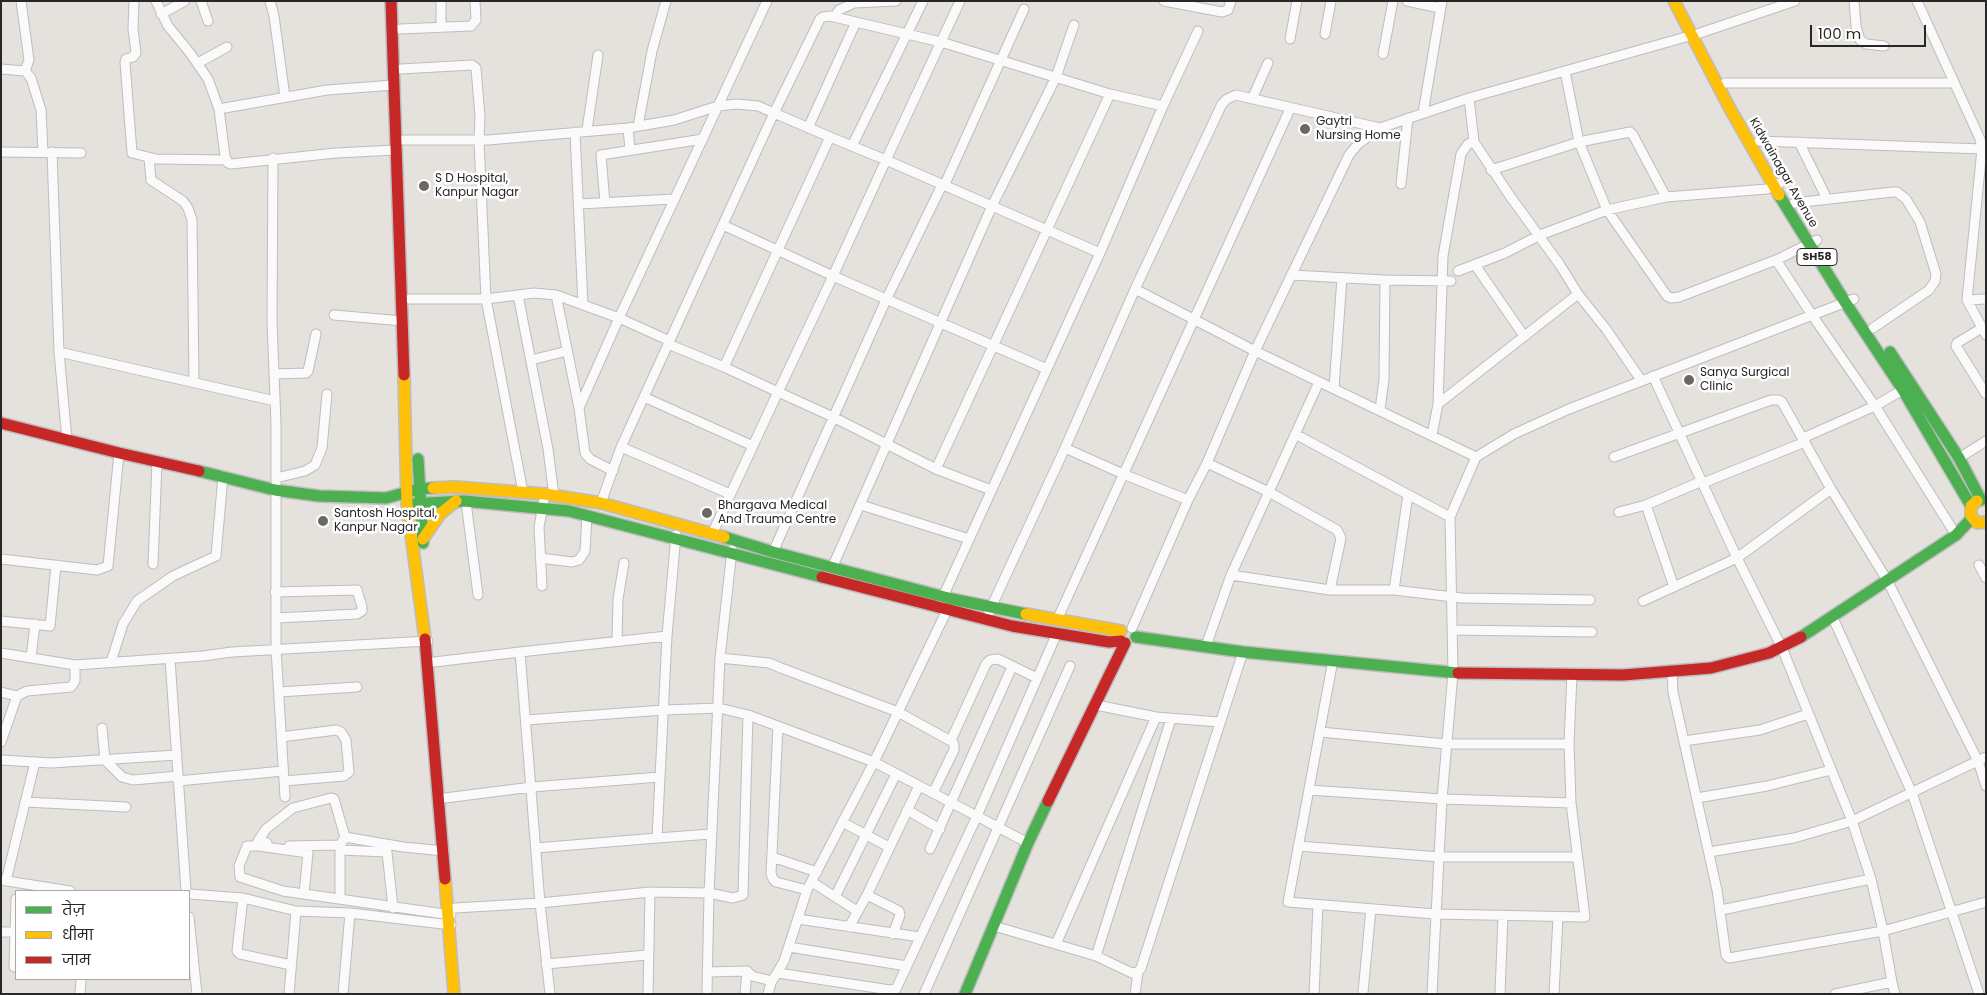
<!DOCTYPE html>
<meta charset="utf-8">
<style>
body{margin:0}
#map{position:relative;width:1987px;height:995px;overflow:hidden;background:#e5e1dc;font-family:Poppins,"Noto Sans Devanagari",sans-serif}
canvas{display:block}
.frame{position:absolute;inset:0;border:2px solid #272727;pointer-events:none}
.legend{position:absolute;left:15px;top:890px;width:175px;height:90px;box-sizing:border-box;background:#fff;border:1px solid #a9a9a9;margin:0;padding:6px 9px;list-style:none;font-size:15px;color:#272727}
.legend li{display:flex;align-items:center;gap:10px;height:25px}
.legend b{width:25px;border:1px solid #a9a9a9}
.scale{position:absolute;left:1810px;top:25px;width:116px;height:22px;box-sizing:border-box;border:2px solid #272727;border-top:0;padding-left:6px;font-size:15px;line-height:18px;white-space:nowrap;color:#272727;-webkit-text-stroke:4px #fff;paint-order:stroke}
</style>
<div id="map">
<canvas width="1987" height="995"></canvas>
<div class="frame"></div>
<ul class="legend">
<li><b style="height:6px;background:#4caf50"></b>तेज़</li>
<li><b style="height:6px;background:#ffc107"></b>धीमा</li>
<li><b style="height:6px;background:#c62828"></b>जाम</li>
</ul>
<div class="scale">100 m</div>
</div>
<script>
const ctx = document.querySelector('canvas').getContext('2d');
ctx.lineJoin = 'round';
const shape = rows => new Path2D(rows.map(r => 'M' + r).join(''));
function strokePath(path, color, width, dash) { ctx.strokeStyle = color; ctx.lineWidth = width; ctx.lineCap = dash ? 'butt' : 'round'; ctx.setLineDash(dash || []); ctx.stroke(path); }
function drawText(font, color, halo, rows, align = 'center') {
  ctx.font = font + ' Poppins,sans-serif'; ctx.lineWidth = 5; ctx.setLineDash([]); ctx.textBaseline = 'middle'; ctx.strokeStyle = halo; ctx.fillStyle = color; for (const [text, x, y, turn = 0] of rows) {
    ctx.save(); ctx.translate(x, y); ctx.rotate((+turn || 0) * Math.PI / 180); ctx.textAlign = isNaN(turn) ? turn : align; if (halo) ctx.strokeText(text, 0, 0); ctx.fillText(text, 0, 0); ctx.restore();
  }
}
const street = shape([
 [21,1,29,60,25,71],
 [134,1,133,29,136,53,133,57,126,59,125,62,132,153,156,159,226,160],
 [156,1,168,26,190,53,208,79,219,109,225,156,228,163,231,164,336,153,396,150],
 [201,1,208,21],
 [270,1,274,16,285,97],
 [441,1,441,27],
 [1164,1,1222,12,1228,10,1231,1],
 [1407,1,1440,8],
 [1854,1,1856,26,1860,40,1866,44,1884,46],
 [1917,1,1980,139,1982,149,1967,300,1986,335],
 [161,14,185,1],
 [834,17,839,10,854,3,896,1],
 [400,29,471,26,476,20,475,1],
 [1325,34,1331,1],
 [1290,39,1297,1],
 [1383,54,1393,1],
 [198,63,227,47],
 [1,69,25,71,31,78,41,110,43,152],
 [401,69,472,65,476,68,480,117,479,140,486,299,523,492],
 [1565,71,1579,142,1607,210,1667,296,1671,298,1679,297,1776,260,1817,240],
 [1725,83,1954,83],
 [1469,98,1474,142,1510,196,1560,265,1578,294,1606,329,1641,380],
 [1252,99,1268,63],
 [1163,106,1198,31],
 [219,109,327,90,394,85],
 [1423,113,1442,1],
 [638,126,652,51,666,1],
 [628,128,630,150],
 [808,128,856,22],
 [587,130,598,55],
 [575,132,583,305],
 [404,140,488,140,628,128,674,120,718,106,737,104,758,106,774,113,820,19,823,17,830,16,941,42,1110,94,1163,106,1100,253],
 [1759,141,1982,149],
 [1799,142,1827,199],
 [852,146,923,1],
 [1,152,81,153],
 [52,152,59,352,67,440],
 [149,158,151,180,183,201,188,208,192,220,194,382],
 [273,158,272,322,276,424,276,649,285,797],
 [1491,170,1579,142,1630,132,1633,135,1666,197],
 [1401,184,1408,118],
 [944,186,1024,9],
 [605,203,601,155,703,139],
 [1794,203,1893,192,1897,192,1906,199,1920,222,1936,274,1935,281,1929,290,1873,328],
 [579,204,674,199],
 [723,225,833,276,1047,369],
 [1776,260,1812,315,1875,406,1956,535],
 [1475,265,1524,336],
 [1458,271,1505,253,1540,235,1607,210,1666,197,1767,189,1782,182],
 [1291,275,1385,280,1451,281],
 [1135,289,1255,351,1476,457],
 [518,295,548,449,554,496],
 [556,295,579,408],
 [410,299,486,299,534,293,556,295,619,318,670,341],
 [1967,300,1986,299],
 [334,315,403,321],
 [1986,330,1982,328,1957,343,1956,346,1986,394],
 [668,344,724,367],
 [59,352,275,401],
 [531,360,567,351],
 [274,374,306,373,308,371,316,334],
 [1653,376,1737,558,1782,648,1852,821,1871,879,1883,931,1892,982,1835,994],
 [1334,388,1342,278],
 [644,397,753,446],
 [1438,404,1578,294],
 [1380,410,1384,379,1385,280],
 [1295,434,1450,517],
 [1432,435,1438,404,1443,256,1461,154,1468,144,1474,142],
 [1803,438,1875,406,1906,388],
 [621,447,730,494],
 [1065,448,1123,474,1188,500],
 [1614,457,1771,400,1779,400,1782,402,1831,489,1887,580,1978,761,1986,786],
 [1959,458,1986,441],
 [1207,463,1269,492,1337,530,1341,538,1330,590],
 [936,469,1110,94],
 [613,471,590,459,585,453,579,408,619,318,767,1],
 [276,478,305,471,315,465,322,448,327,394],
 [1703,483,1805,442],
 [466,502,478,595],
 [601,503,621,447,774,113,830,137],
 [861,505,969,539],
 [1646,505,1674,587],
 [1619,512,1646,505,1702,481],
 [712,534,778,392,833,276,886,160,830,137,724,367,778,392,833,417,936,469,991,490],
 [773,552,886,300,942,185],
 [540,558,572,562,579,560,585,551,587,515],
 [1,559,97,570,108,566,119,453],
 [153,564,157,462],
 [1979,565,1986,578],
 [832,568,992,206,1056,77,1074,25],
 [1231,575,1330,590,1394,590,1462,598,1590,600],
 [542,586,539,527,545,494],
 [1394,590,1408,495],
 [275,592,357,590,362,607,362,611,357,614,276,618],
 [941,601,1100,253,886,160,960,1],
 [1643,601,1737,558,1831,489],
 [989,612,1065,448,1135,289,1222,104,1227,99,1236,95,1380,128],
 [1833,618,1912,793,1979,994],
 [1057,620,1290,109],
 [1,621,50,626,56,565],
 [1132,628,1188,500,1207,463,1255,351,1349,155,1358,144,1380,128,1469,98,1700,33,1795,1],
 [1452,630,1592,632],
 [667,636,657,838,711,834],
 [617,641,618,599,624,563],
 [1206,646,1231,575,1319,382],
 [1,653,75,665,203,656,232,652,428,641],
 [31,658,35,624],
 [720,658,769,663,781,668,898,712,949,740,952,738,986,664,990,660,998,659,1037,678],
 [170,659,186,891],
 [1333,660,1288,902,1435,914,1585,917,1571,803,1569,744,1572,674],
 [111,662,123,624,137,601,173,576,216,556,223,476],
 [434,662,520,652],
 [1672,672,1673,692,1717,890,1726,955,1729,958,1883,931,1986,902],
 [1,692,17,696],
 [279,692,357,687],
 [1096,705,1156,717,1219,722],
 [526,720,664,710,719,708,748,715,874,762,1028,843],
 [778,726,771,874,773,879,776,882,807,890],
 [102,728,105,760,122,777,133,780,178,776],
 [1320,732,1446,744,1569,744],
 [281,737,336,730,341,732,346,740,349,772,344,776,284,781],
 [1684,741,1760,730,1808,714],
 [1,742,17,696,27,691,71,687,75,681,75,665],
 [1,760,51,763,177,755],
 [178,781,283,771],
 [1309,790,1442,799,1571,803],
 [933,793,954,750,954,744,950,739],
 [445,798,532,787,660,777],
 [1697,798,1767,786,1831,770],
 [25,802,126,807],
 [907,810,940,829],
 [842,822,889,847],
 [267,843,258,841,266,829,293,808,331,798,334,799,345,837],
 [289,846,340,845,345,837,403,847,444,851],
 [1298,846,1440,857,1577,857],
 [536,848,657,838],
 [930,849,1012,667],
 [1709,852,1794,838,1852,821,1986,757],
 [772,857,817,872],
 [1,880,70,891],
 [6,881,35,762],
 [812,882,857,911],
 [189,894,243,898,296,911],
 [304,894,308,853,258,846,247,846,239,866,240,877,283,891,451,915],
 [867,895,899,911,900,915,893,934],
 [835,897,896,774],
 [243,898,237,951,240,954,291,965],
 [340,899,340,850,387,852,393,908],
 [455,908,540,903,650,892,709,893,733,898,743,895,748,715],
 [1721,910,1871,879],
 [189,917,197,994],
 [798,919,920,937],
 [994,926,1096,956,1132,973,1138,972,1141,968,1243,652],
 [849,927,867,895,919,786],
 [1,932,15,932],
 [1056,944,1156,717],
 [789,947,907,966],
 [1096,956,1171,719],
 [546,964,647,955],
 [14,967,16,899],
 [707,972,747,971,752,976,772,981],
 [778,973,890,990,896,989,977,816,1057,633],
 [1892,982,1895,994],
 [1363,992,1371,909],
 [80,994,81,979],
 [289,994,296,911,350,913],
 [343,994,350,913,451,925],
 [550,994,540,903,520,652,667,636,676,535],
 [648,994,650,892],
 [707,994,709,893,720,658,732,550],
 [745,994,747,971],
 [768,994,771,983,784,961,807,890,874,762,947,610],
 [924,994,1070,666],
 [1135,994,1138,972],
 [1314,994,1318,905],
 [1432,994,1442,799,1453,673,1450,517,1476,457,1514,434,1569,409,1854,299],
 [1500,994,1503,916],
 [1554,994,1558,917]
]);
const fast = shape([
 [1779,195,1845,302,1903,390,1971,506],
 [1890,352,1959,458,1981,500],
 [418,459,423,543],
 [199,471,275,490,319,496,386,498,419,489,433,488],
 [411,504,464,501,569,511,822,577],
 [724,537,773,552,952,599,1026,614],
 [1136,637,1243,652,1458,673],
 [1801,637,1956,535,1972,518],
 [965,994,1028,843,1048,801]
]);
const slow = shape([
 [1674,1,1729,107,1779,195],
 [404,375,407,504,425,639],
 [433,488,455,487,545,494,601,503,724,537],
 [1977,501,1971,506,1971,516,1977,523,1986,522],
 [423,539,440,514,456,501],
 [1026,614,1121,631],
 [445,879,454,994]
]);
const jam = shape([
 [391,1,404,375],
 [1,423,119,453,199,471],
 [822,577,1012,626,1109,642,1121,641],
 [425,639,445,879],
 [1458,673,1623,675,1711,668,1769,653,1801,637],
 [1048,801,1125,643]
]);
const markers = [
 [1305,129,6,"#6a6866"],
 [424,186,6,"#6a6866"],
 [1689,380,6,"#6a6866"],
 [707,513,6,"#6a6866"],
 [323,521,6,"#6a6866"]
];
const shields = [
 [1817,257,40]
];
const shieldNames = [
 ["SH58",1817,257]
];
const poiNames = [
 ["Gaytri",1316,122],
 ["Nursing Home",1316,136],
 ["S D Hospital,",435,179],
 ["Kanpur Nagar",435,193],
 ["Sanya Surgical",1700,373],
 ["Clinic",1700,387],
 ["Bhargava Medical",718,506],
 ["And Trauma Centre",718,520],
 ["Santosh Hospital,",334,514],
 ["Kanpur Nagar",334,528]
];
const streetNames = [
 ["Kidwainagar Avenue",1783,173,60]
];
strokePath(street, '#bebdbe', 11);
strokePath(fast, '#bebdbe', 14);
strokePath(slow, '#bebdbe', 14);
strokePath(jam, '#bebdbe', 14);
strokePath(street, '#fbfafa', 9);
strokePath(fast, '#4caf50', 11);
strokePath(slow, '#ffc107', 11);
strokePath(jam, '#c62828', 11);
for (const [x, y, r, color] of markers) { const dot = new Path2D(); dot.arc(x, y, r, 0, 2 * Math.PI); ctx.fillStyle = color; ctx.fill(dot); strokePath(dot, '#fff', 2); }
for (const [x, y, w] of shields) { const box = new Path2D(); box.roundRect(x - w / 2, y - 8.5, w, 17, 4); ctx.fillStyle = '#fff'; ctx.fill(box); strokePath(box, '#272727', 1); }
drawText('bold 11px', '#272727', null, shieldNames);
drawText('12px', '#272727', '#fff', poiNames, 'left');
drawText('12px', '#272727', '#fff', streetNames);
</script>
